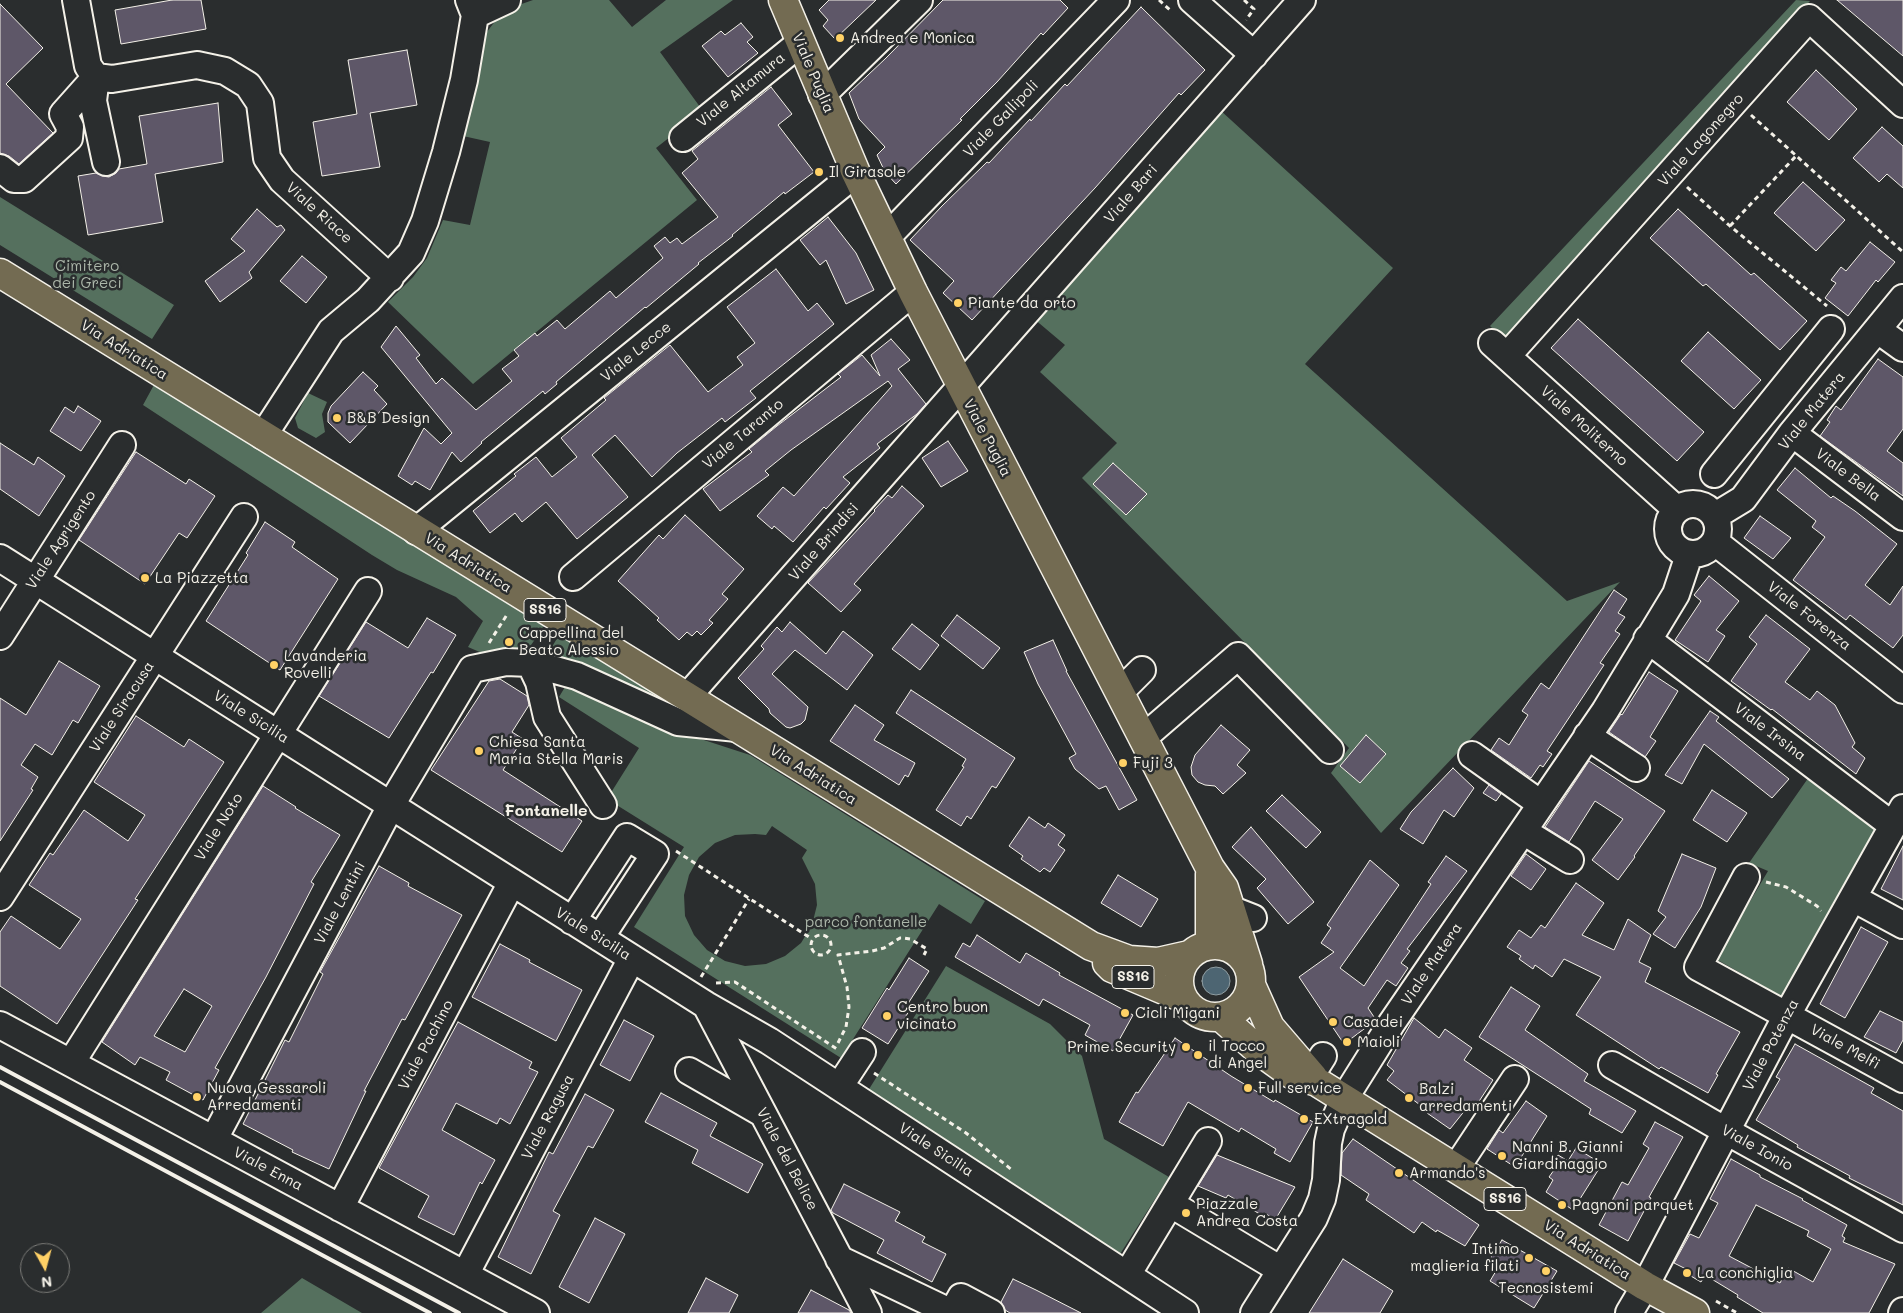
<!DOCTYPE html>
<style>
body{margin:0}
#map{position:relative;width:1903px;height:1313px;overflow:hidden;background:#2a2d2e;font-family:Mali,sans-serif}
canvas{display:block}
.north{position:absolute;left:20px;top:1243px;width:50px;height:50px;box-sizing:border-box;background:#2a2d2e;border:1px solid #7b7b78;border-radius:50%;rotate:173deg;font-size:14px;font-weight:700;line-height:20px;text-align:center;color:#f4f1e8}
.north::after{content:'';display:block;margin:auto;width:18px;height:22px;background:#ffd166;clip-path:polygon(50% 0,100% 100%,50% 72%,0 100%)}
</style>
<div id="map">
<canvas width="1903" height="1313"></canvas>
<div class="north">N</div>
</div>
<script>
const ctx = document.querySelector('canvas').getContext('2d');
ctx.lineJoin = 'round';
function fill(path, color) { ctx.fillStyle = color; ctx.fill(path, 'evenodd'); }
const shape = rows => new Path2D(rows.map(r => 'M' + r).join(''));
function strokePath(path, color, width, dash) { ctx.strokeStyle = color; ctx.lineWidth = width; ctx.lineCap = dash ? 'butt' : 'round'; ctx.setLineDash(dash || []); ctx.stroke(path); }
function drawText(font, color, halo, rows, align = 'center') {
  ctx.font = font + ' Mali,sans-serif'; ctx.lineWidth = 5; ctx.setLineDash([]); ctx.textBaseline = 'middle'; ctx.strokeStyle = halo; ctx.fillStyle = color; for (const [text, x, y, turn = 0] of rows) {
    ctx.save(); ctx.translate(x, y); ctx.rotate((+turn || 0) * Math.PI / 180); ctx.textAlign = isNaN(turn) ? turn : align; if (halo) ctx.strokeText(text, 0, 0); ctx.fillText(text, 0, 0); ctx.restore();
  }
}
const green = shape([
 [533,0,609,0,632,27,666,0,733,0,660,52,703,111,656,148,697,200,473,384,388,302,413,277,427,258,443,220,470,225,490,142,463,136,483,37,496,20,513,7],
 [1796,0,1810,1,1506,342,1490,326],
 [1220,110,1393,268,1305,364,1567,601,1620,582,1381,833,1331,773,1349,748,1082,478,1117,443,1040,372,1065,345,1033,318],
 [0,197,174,305,152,339,0,245],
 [155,383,544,626,525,654,489,656,468,647,483,621,456,597,397,570,372,555,143,405],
 [308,393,327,402,322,414,325,432,316,438,298,428,295,418],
 [559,635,654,693,650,701,546,657],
 [568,682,670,729,750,755,985,901,971,924,939,904,841,1058,634,927,684,847,607,799,639,748,559,697],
 [772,826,807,850,802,858,815,884,817,905,812,925,801,943,785,956,766,964,745,966,725,961,707,950,694,935,685,916,684,895,689,875,699,857,715,843,735,835,755,834,766,835],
 [1811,774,1880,827,1786,999,1716,959,1768,871,1749,863],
 [946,966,1050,1024,1082,1056,1104,1139,1169,1177,1115,1262,866,1094],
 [302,1278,362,1313,261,1313]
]);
const water = shape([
 '1202 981a14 14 0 1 1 28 0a14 14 0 1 1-28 0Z'
]);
const building = shape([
 [172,0,201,0,206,29,121,44,115,10,172,0],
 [829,0,876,0,835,39,823,26,828,20,819,10,829,0],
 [943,0,1060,0,1068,8,1043,35,1041,33,997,82,960,119,962,120,896,184,885,172,877,155,885,147,859,119,849,93,886,58,943,0],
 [1837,0,1903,0,1903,56,1837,0],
 [0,4,43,48,6,84,53,133,19,164,9,156,0,153,0,4],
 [1141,7,1205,70,1181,95,1179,93,1095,188,972,320,943,293,954,281,910,240,942,206,987,162,989,163,1030,119,1031,121,1065,84,1067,86,1141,7],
 [741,23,753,37,747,42,758,53,728,77,702,46,721,31,725,35,741,23],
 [407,50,417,105,370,113,380,167,322,176,313,122,357,114,348,60,407,50],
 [1816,70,1857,109,1829,140,1787,102,1816,70],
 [771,87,792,114,778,125,814,172,785,194,784,192,732,235,733,236,698,263,699,264,646,308,645,307,556,382,557,384,545,394,543,391,481,442,482,443,461,462,452,452,430,490,415,481,412,485,398,476,424,428,441,444,452,433,381,347,396,326,420,355,416,358,436,384,442,378,476,410,512,381,502,369,519,356,514,350,535,333,537,336,557,320,565,329,610,291,616,298,663,258,654,246,665,237,670,243,677,238,682,244,718,217,682,173,698,159,692,151,771,87],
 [218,103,223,162,155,174,163,222,88,235,78,176,96,173,102,176,109,177,116,173,119,169,147,164,139,116,218,103],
 [1882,127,1903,146,1903,188,1887,174,1879,182,1853,158,1882,127],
 [1803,182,1845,220,1816,251,1774,213,1803,182],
 [257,209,277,227,281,225,285,230,249,272,252,278,220,302,205,281,245,251,231,239,257,209],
 [1678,209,1751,275,1754,273,1807,321,1780,350,1706,284,1703,286,1650,238,1678,209],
 [828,217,856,253,874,290,846,304,826,260,820,265,800,240,828,217],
 [1870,242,1895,262,1878,282,1876,280,1848,316,1825,298,1836,283,1831,280,1841,267,1846,271,1870,242],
 [302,256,327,277,306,303,280,281,302,256],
 [776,269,808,311,817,303,834,324,750,391,756,398,725,422,722,418,677,453,652,477,615,435,592,455,628,497,577,539,546,502,522,522,515,513,490,533,473,511,516,476,514,474,536,457,552,477,577,457,561,438,606,400,604,398,670,345,708,392,743,365,737,357,755,343,727,307,776,269],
 [1578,319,1704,432,1677,461,1551,348,1578,319],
 [1708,332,1761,380,1734,409,1681,361,1708,332],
 [891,339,910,360,898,369,926,404,917,414,877,444,880,448,843,477,850,483,826,509,824,507,793,542,774,526,772,529,757,516,783,487,794,496,892,386,888,381,791,450,765,471,769,475,720,511,703,489,752,452,749,449,777,426,841,377,838,374,862,355,880,376,871,355,891,339],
 [1878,359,1903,377,1903,429,1887,451,1903,463,1903,496,1820,436,1830,422,1827,420,1836,406,1841,410,1878,359],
 [363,372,378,386,374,390,387,404,350,443,328,422,328,413,331,406,363,372],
 [78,406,101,421,81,451,50,431,65,407,74,413,78,406],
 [948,441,968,471,941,487,922,458,948,441],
 [0,443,34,465,38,457,65,476,39,516,0,489,0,443],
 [136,452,186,484,189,479,215,496,187,538,179,533,145,584,79,540,136,452],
 [1113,463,1147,494,1126,515,1093,484,1113,463],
 [1795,468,1831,498,1833,496,1855,511,1897,544,1865,585,1890,605,1903,586,1903,635,1893,648,1850,615,1846,620,1793,580,1825,537,1812,527,1816,521,1777,490,1795,468],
 [902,486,924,506,854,584,861,590,841,612,808,583,875,511,874,510,888,495,892,498,902,486],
 [685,515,744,569,722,594,728,599,709,620,713,623,701,635,697,631,692,636,687,632,679,640,657,620,659,618,618,581,659,535,663,539,685,515],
 [1760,516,1791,538,1773,559,1744,538,1760,516],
 [265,522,295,542,292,547,338,579,280,670,206,621,248,555,246,553,265,522],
 [1709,576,1739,601,1716,630,1725,636,1708,662,1675,640,1701,601,1694,595,1709,576],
 [1614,590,1627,599,1618,613,1625,617,1615,631,1620,634,1600,663,1604,665,1547,751,1552,754,1543,767,1540,765,1531,778,1491,750,1499,738,1509,745,1528,715,1522,711,1541,683,1549,689,1614,590],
 [957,615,1000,648,983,669,941,636,957,615],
 [1766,615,1810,649,1785,682,1810,700,1817,691,1835,705,1855,743,1852,747,1865,758,1856,774,1772,709,1771,710,1731,681,1757,644,1749,637,1766,615],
 [427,618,456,635,433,673,431,672,389,738,319,696,366,622,408,648,427,618],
 [790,622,826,654,843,631,873,655,847,690,795,650,772,674,808,707,805,720,801,724,790,728,786,727,770,713,769,709,738,678,764,649,761,646,777,627,782,632,790,622],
 [912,624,939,645,920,670,892,649,912,624],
 [1053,640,1067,671,1066,671,1137,800,1119,810,1106,786,1099,789,1075,769,1069,758,1076,754,1038,684,1024,652,1053,640],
 [59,661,100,686,78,723,73,720,52,755,35,744,21,765,38,777,31,789,33,790,0,841,0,698,26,715,59,661],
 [1649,672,1678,691,1650,737,1656,741,1645,757,1609,732,1621,714,1622,715,1649,672],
 [500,679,527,696,529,705,512,732,523,739,503,770,582,821,562,852,431,770,489,681,500,679],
 [911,690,1015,758,996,788,992,786,971,819,967,816,961,826,936,810,964,767,962,766,966,759,896,713,911,690],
 [855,705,884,725,874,740,915,763,908,777,905,775,899,785,830,741,855,705],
 [1710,711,1719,717,1716,721,1789,779,1772,798,1704,744,1682,784,1665,775,1710,711],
 [136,716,184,747,189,739,224,762,135,899,138,900,57,1024,0,986,0,932,11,916,60,949,81,919,29,885,50,853,53,855,84,810,128,841,145,815,94,782,136,716],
 [1221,725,1250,750,1237,765,1246,773,1223,794,1215,786,1205,785,1198,782,1192,775,1191,767,1195,755,1221,725],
 [1366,735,1386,754,1360,783,1340,766,1366,735],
 [1589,761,1665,811,1634,856,1635,857,1618,880,1592,860,1623,819,1595,801,1569,842,1545,827,1589,761],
 [1453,768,1474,788,1454,817,1444,810,1423,844,1400,829,1411,812,1453,768],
 [1489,785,1501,794,1496,801,1483,793,1489,785],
 [263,786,296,807,295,808,340,835,311,882,314,884,266,977,215,1068,219,1070,203,1100,166,1080,170,1072,140,1057,135,1065,102,1042,263,786],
 [184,989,212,1006,185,1052,154,1036,184,989],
 [1712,790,1747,813,1727,842,1693,820,1712,790],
 [1282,795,1321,832,1306,848,1266,811,1282,795],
 [1029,817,1045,828,1048,823,1065,835,1058,845,1065,850,1050,872,1044,868,1040,872,1021,859,1023,856,1009,846,1029,817],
 [1251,827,1314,902,1288,924,1257,888,1266,879,1232,847,1251,827],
 [1903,846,1903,900,1881,889,1903,846],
 [1526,854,1546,869,1531,890,1511,876,1526,854],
 [1682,854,1716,868,1701,907,1675,948,1653,934,1666,917,1658,911,1682,854],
 [1446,856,1467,871,1407,949,1410,951,1401,963,1408,968,1396,986,1387,980,1368,1008,1376,1020,1344,1044,1299,977,1334,952,1321,943,1331,928,1327,925,1370,860,1399,885,1340,968,1364,986,1431,884,1428,882,1446,856],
 [379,866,409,883,408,886,462,915,405,1020,402,1019,364,1091,366,1091,329,1169,292,1152,293,1150,243,1124,285,1040,289,1042,323,974,320,972,379,866],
 [1118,875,1158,899,1141,927,1101,903,1118,875],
 [1576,883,1604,903,1582,935,1614,950,1628,919,1651,935,1639,962,1651,968,1645,982,1740,1032,1716,1074,1718,1075,1708,1093,1661,1067,1659,1069,1576,1015,1601,977,1564,959,1552,977,1535,965,1533,969,1519,959,1521,956,1507,947,1519,930,1531,938,1541,925,1545,928,1576,883],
 [1861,927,1888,942,1845,1018,1820,1004,1861,927],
 [977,935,1020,963,1026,953,1060,973,1059,975,1133,1015,1113,1051,1085,1035,1090,1025,1043,999,1039,1006,955,957,963,943,970,947,977,935],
 [500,944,530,960,529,962,582,990,556,1041,472,997,500,944],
 [909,958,929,971,909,1002,913,1005,888,1044,862,1028,887,988,889,990,909,958],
 [1511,987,1540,1006,1525,1030,1588,1074,1584,1081,1636,1111,1622,1133,1589,1114,1591,1109,1479,1037,1511,987],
 [1880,1011,1903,1022,1903,1040,1896,1053,1864,1037,1880,1011],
 [1414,1018,1439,1038,1445,1029,1472,1048,1464,1060,1493,1080,1472,1112,1466,1109,1450,1129,1427,1113,1428,1111,1387,1080,1394,1071,1387,1065,1414,1018],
 [624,1020,654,1036,630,1081,600,1065,624,1020],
 [458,1022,532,1062,529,1068,538,1072,510,1124,500,1118,497,1124,456,1103,442,1130,495,1160,482,1184,480,1182,454,1235,418,1217,429,1196,379,1168,458,1022],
 [1175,1038,1231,1076,1274,1102,1275,1100,1313,1122,1290,1162,1274,1153,1276,1149,1241,1128,1239,1132,1188,1102,1163,1146,1119,1122,1136,1092,1138,1093,1175,1038],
 [1795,1044,1874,1088,1871,1093,1903,1111,1903,1205,1849,1178,1850,1176,1797,1147,1798,1145,1756,1120,1780,1079,1776,1077,1795,1044],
 [661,1093,717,1123,710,1136,763,1164,748,1193,692,1163,698,1150,645,1122,661,1093],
 [585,1094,614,1110,593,1148,588,1146,553,1211,560,1215,531,1274,498,1257,549,1152,553,1154,585,1094],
 [1526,1101,1547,1116,1515,1167,1487,1149,1499,1130,1503,1133,1526,1101],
 [1655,1122,1683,1137,1649,1197,1651,1198,1628,1241,1599,1225,1622,1182,1628,1185,1649,1148,1643,1144,1655,1122],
 [1353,1139,1479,1225,1465,1246,1437,1230,1436,1232,1422,1222,1414,1233,1366,1200,1369,1194,1341,1175,1342,1153,1353,1139],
 [1576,1148,1602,1164,1573,1210,1546,1192,1553,1180,1549,1177,1554,1170,1550,1167,1558,1155,1568,1161,1576,1148],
 [1217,1155,1295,1187,1275,1220,1265,1213,1263,1216,1228,1195,1226,1198,1198,1186,1217,1155],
 [1731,1159,1760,1175,1760,1177,1803,1199,1802,1200,1847,1225,1842,1236,1845,1238,1843,1242,1895,1264,1869,1313,1763,1313,1737,1297,1738,1295,1705,1275,1701,1282,1684,1272,1686,1269,1674,1263,1690,1234,1699,1238,1718,1203,1710,1199,1731,1159],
 [1756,1205,1809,1231,1807,1236,1831,1249,1813,1282,1788,1268,1780,1283,1729,1256,1756,1205],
 [844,1184,900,1212,895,1221,925,1237,922,1242,946,1254,932,1282,877,1253,884,1240,833,1213,831,1210,844,1184],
 [595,1218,625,1234,589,1303,559,1287,595,1218],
 [1502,1240,1557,1271,1534,1308,1490,1281,1496,1271,1486,1265,1502,1240],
 [1343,1259,1393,1291,1380,1313,1309,1313,1343,1259],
 [706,1278,738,1295,729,1313,688,1313,706,1278],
 [1013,1279,1036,1290,1081,1313,1010,1313,1005,1310,1001,1302,1013,1279],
 [811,1290,849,1310,851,1313,798,1313,811,1290]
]);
const path = shape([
 [1159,0,1171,11],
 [1244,0,1254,9,1246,20],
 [1751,115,1903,252],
 [1687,187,1730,226,1827,306],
 [1730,226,1796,156],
 [489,643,508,613],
 [676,851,812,939],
 [1766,882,1786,887,1817,906,1821,911],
 '811 945a10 10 0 1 1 20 0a10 10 0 1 1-20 0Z',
 [701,977,749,899],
 [716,983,735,982,837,1049],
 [838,1043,846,1027,849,1007,847,987,838,955,872,951,884,948,900,938,904,938,910,939,927,949,924,955],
 [874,1073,966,1133,1012,1170],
 [1716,1301,1737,1313]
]);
const minor = shape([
 [76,0,88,66,96,77,112,79,197,65,225,71,248,85,260,103,267,158,282,180,390,278],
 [1192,0,1254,55],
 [475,15,507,0],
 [96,77,93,101,106,162],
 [822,95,919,0],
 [683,138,800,43],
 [0,168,14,179,24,179,69,138,70,127,63,114,96,77],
 [887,237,1116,0],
 [1878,330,1903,348],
 [1492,343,1676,509],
 [1507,356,1809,18,1903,104],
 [1792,433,1903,517],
 [263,436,331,331,368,300,411,253,425,221,446,152,464,80,475,15,469,0],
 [1714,474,1831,329],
 '1668 529a25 25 0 1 1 50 0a25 25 0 1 1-50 0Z',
 [1715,516,1743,499,1792,433,1903,298],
 [416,531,856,173],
 [1715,542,1903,690],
 [0,558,706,1005,769,1041,1185,1313],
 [573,577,913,292],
 [0,636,122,445],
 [1647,639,1892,825],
 [530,663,539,682,547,717,603,805],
 [1120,692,1142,670],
 [687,697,1302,0],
 [1587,736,1636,768],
 [1143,738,1238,656,1330,750],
 [1472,755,1541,804],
 [1523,831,1570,860],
 [1746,877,1698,967,1903,1079],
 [0,897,244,517],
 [1853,898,1903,925],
 [1230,909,1253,918],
 [572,921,627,837,655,854,600,938],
 [706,1005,868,1313],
 [0,1025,536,1313],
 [71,1063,368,591],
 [1612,1065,1726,1131,1903,1229],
 [689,1071,762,1113],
 [1311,1075,1323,1056],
 [839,1087,862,1052],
 [214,1139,394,800,472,669,506,662,530,663,577,676,678,722,737,728],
 [1456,1168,1515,1079],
 [1171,1204,1281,1270],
 [340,1208,512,882],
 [839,1259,952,1313],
 [465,1275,632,958],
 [1127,1275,1208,1141],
 [952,1313,961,1297,991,1313],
 [1254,1313,1314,1218,1322,1199,1326,1180,1328,1143,1331,1129,1344,1099,1391,1024,1605,711,1676,594,1689,555],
 [1629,1313,1645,1286,1787,1015,1903,808],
 [1902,1313,1903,1311]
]);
const major = shape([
 [783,0,856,173,913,292,1210,868,1224,888,1248,964],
 [0,273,1091,946,1129,960,1158,962,1189,955],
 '1179 981a36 36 0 1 1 72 0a36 36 0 1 1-72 0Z',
 [1210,945,1210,874],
 [1107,963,1112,968,1183,998],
 [1252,987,1270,1027,1313,1077],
 [1221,1017,1259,1051,1291,1074,1317,1082,1645,1286,1695,1313]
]);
const rail = shape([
 [0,1067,459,1313],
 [0,1082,430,1313]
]);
const markers = [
 [840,38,5,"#ffd166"],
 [819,172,5,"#ffd166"],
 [958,303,5,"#ffd166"],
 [337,418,5,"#ffd166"],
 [145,578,5,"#ffd166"],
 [509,642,5,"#ffd166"],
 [274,665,5,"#ffd166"],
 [479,751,5,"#ffd166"],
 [1123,763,5,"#ffd166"],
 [1125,1013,5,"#ffd166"],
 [887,1016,5,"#ffd166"],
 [1333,1022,5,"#ffd166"],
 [1347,1042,5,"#ffd166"],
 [1186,1047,5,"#ffd166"],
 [1198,1055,5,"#ffd166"],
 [1248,1088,5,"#ffd166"],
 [197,1097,5,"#ffd166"],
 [1409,1098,5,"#ffd166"],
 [1304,1119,5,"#ffd166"],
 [1502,1156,5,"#ffd166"],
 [1399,1173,5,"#ffd166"],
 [1562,1205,5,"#ffd166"],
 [1186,1213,5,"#ffd166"],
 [1529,1258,5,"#ffd166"],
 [1546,1271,5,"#ffd166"],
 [1687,1273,5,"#ffd166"]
];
const shields = [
 [545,610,42],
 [1133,977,42],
 [1505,1199,42]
];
const shieldNames = [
 ["SS16",545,610],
 ["SS16",1133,977],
 ["SS16",1505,1199]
];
const poiNames = [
 ["Andrea e Monica",850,38],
 ["Il Girasole",829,172],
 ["Piante da orto",968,303],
 ["B&B Design",347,418],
 ["La Piazzetta",155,578],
 ["Cappellina del",519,633],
 ["Beato Alessio",519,650],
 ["Lavanderia",284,656],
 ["Rovelli",284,673],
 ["Chiesa Santa",489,742],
 ["Maria Stella Maris",489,759],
 ["Fuji 3",1133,763],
 ["Centro buon",897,1007],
 ["vicinato",897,1024],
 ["Cicli Migani",1135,1013],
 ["Casadei",1343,1022],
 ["Maioli",1357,1042],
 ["il Tocco",1208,1046],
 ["di Angel",1208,1063],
 ["Prime Security",1176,1047,"right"],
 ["Nuova Gessaroli",207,1088],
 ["Arredamenti",207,1105],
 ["Full service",1258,1088],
 ["Balzi",1419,1089],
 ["arredamenti",1419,1106],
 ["EXtragold",1314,1119],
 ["Nanni B. Gianni",1512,1147],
 ["Giardinaggio",1512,1164],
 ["Armando's",1409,1173],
 ["Piazzale",1196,1204],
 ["Andrea Costa",1196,1221],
 ["Pagnoni parquet",1572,1205],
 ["Intimo",1519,1249,"right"],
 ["maglieria filati",1519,1266,"right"],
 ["La conchiglia",1697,1273],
 ["Tecnosistemi",1546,1288,"center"]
];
const streetNames = [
 ["Viale Puglia",813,73,67],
 ["Viale Altamura",741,90,-39],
 ["Viale Gallipoli",1001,119,-46],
 ["Viale Lagonegro",1701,140,-48],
 ["Viale Bari",1131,194,-49],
 ["Viale Riace",319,213,42],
 ["Via Adriatica",124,350,32],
 ["Viale Lecce",636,352,-39],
 ["Viale Matera",1812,411,-51],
 ["Viale Moliterno",1584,426,42],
 ["Viale Taranto",743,434,-40],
 ["Viale Puglia",987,438,62],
 ["Viale Bella",1848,475,37],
 ["Viale Agrigento",61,540,-57],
 ["Viale Brindisi",824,542,-49],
 ["Via Adriatica",468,563,32],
 ["Viale Forenza",1809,616,38],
 ["Viale Siracusa",122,707,-57],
 ["Viale Sicilia",251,717,32],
 ["Viale Irsina",1770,732,37],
 ["Via Adriatica",813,775,32],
 ["Viale Noto",219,827,-58],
 ["Viale Lentini",340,903,-62],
 ["Viale Sicilia",593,934,32],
 ["Viale Matera",1432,964,-56],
 ["Viale Pachino",426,1045,-62],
 ["Viale Potenza",1771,1045,-62],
 ["Viale Melfi",1845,1047,29],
 ["Viale Ragusa",548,1117,-62],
 ["Viale Ionio",1757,1148,29],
 ["Viale Sicilia",936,1150,33],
 ["Viale del Belice",787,1159,62],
 ["Viale Enna",268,1169,28],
 ["Via Adriatica",1587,1250,32]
];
const parkNames = [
 ["Cimitero",87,266],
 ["dei Greci",87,283],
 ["parco fontanelle",866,922]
];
const neighbourhoodNames = [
 ["Fontanelle",546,811]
];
fill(green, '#55705e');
fill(water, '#4d6572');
strokePath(water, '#909da1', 1);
fill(building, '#5e5768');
strokePath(building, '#f4f1e8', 1);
strokePath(minor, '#f4f1e8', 30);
strokePath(major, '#f4f1e8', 31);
strokePath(path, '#f4f1e8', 3, [5, 4]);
strokePath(minor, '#2a2d2e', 26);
strokePath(major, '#736b52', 28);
strokePath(rail, '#f4f1e8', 4);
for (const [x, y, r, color] of markers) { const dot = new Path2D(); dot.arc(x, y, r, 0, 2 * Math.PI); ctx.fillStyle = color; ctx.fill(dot); strokePath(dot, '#2a2d2e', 2); }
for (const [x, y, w] of shields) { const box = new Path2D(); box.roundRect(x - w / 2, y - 11.5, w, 23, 4); ctx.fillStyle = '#2a2d2e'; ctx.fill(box); strokePath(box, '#f4f1e8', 1); }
drawText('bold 14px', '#f4f1e8', null, shieldNames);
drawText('15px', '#f4f1e8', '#2a2d2e', poiNames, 'left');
drawText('15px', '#f4f1e8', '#2a2d2e', streetNames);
drawText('15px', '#acb7aa', '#2a2d2e', parkNames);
drawText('bold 16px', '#f4f1e8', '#2a2d2e', neighbourhoodNames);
</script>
